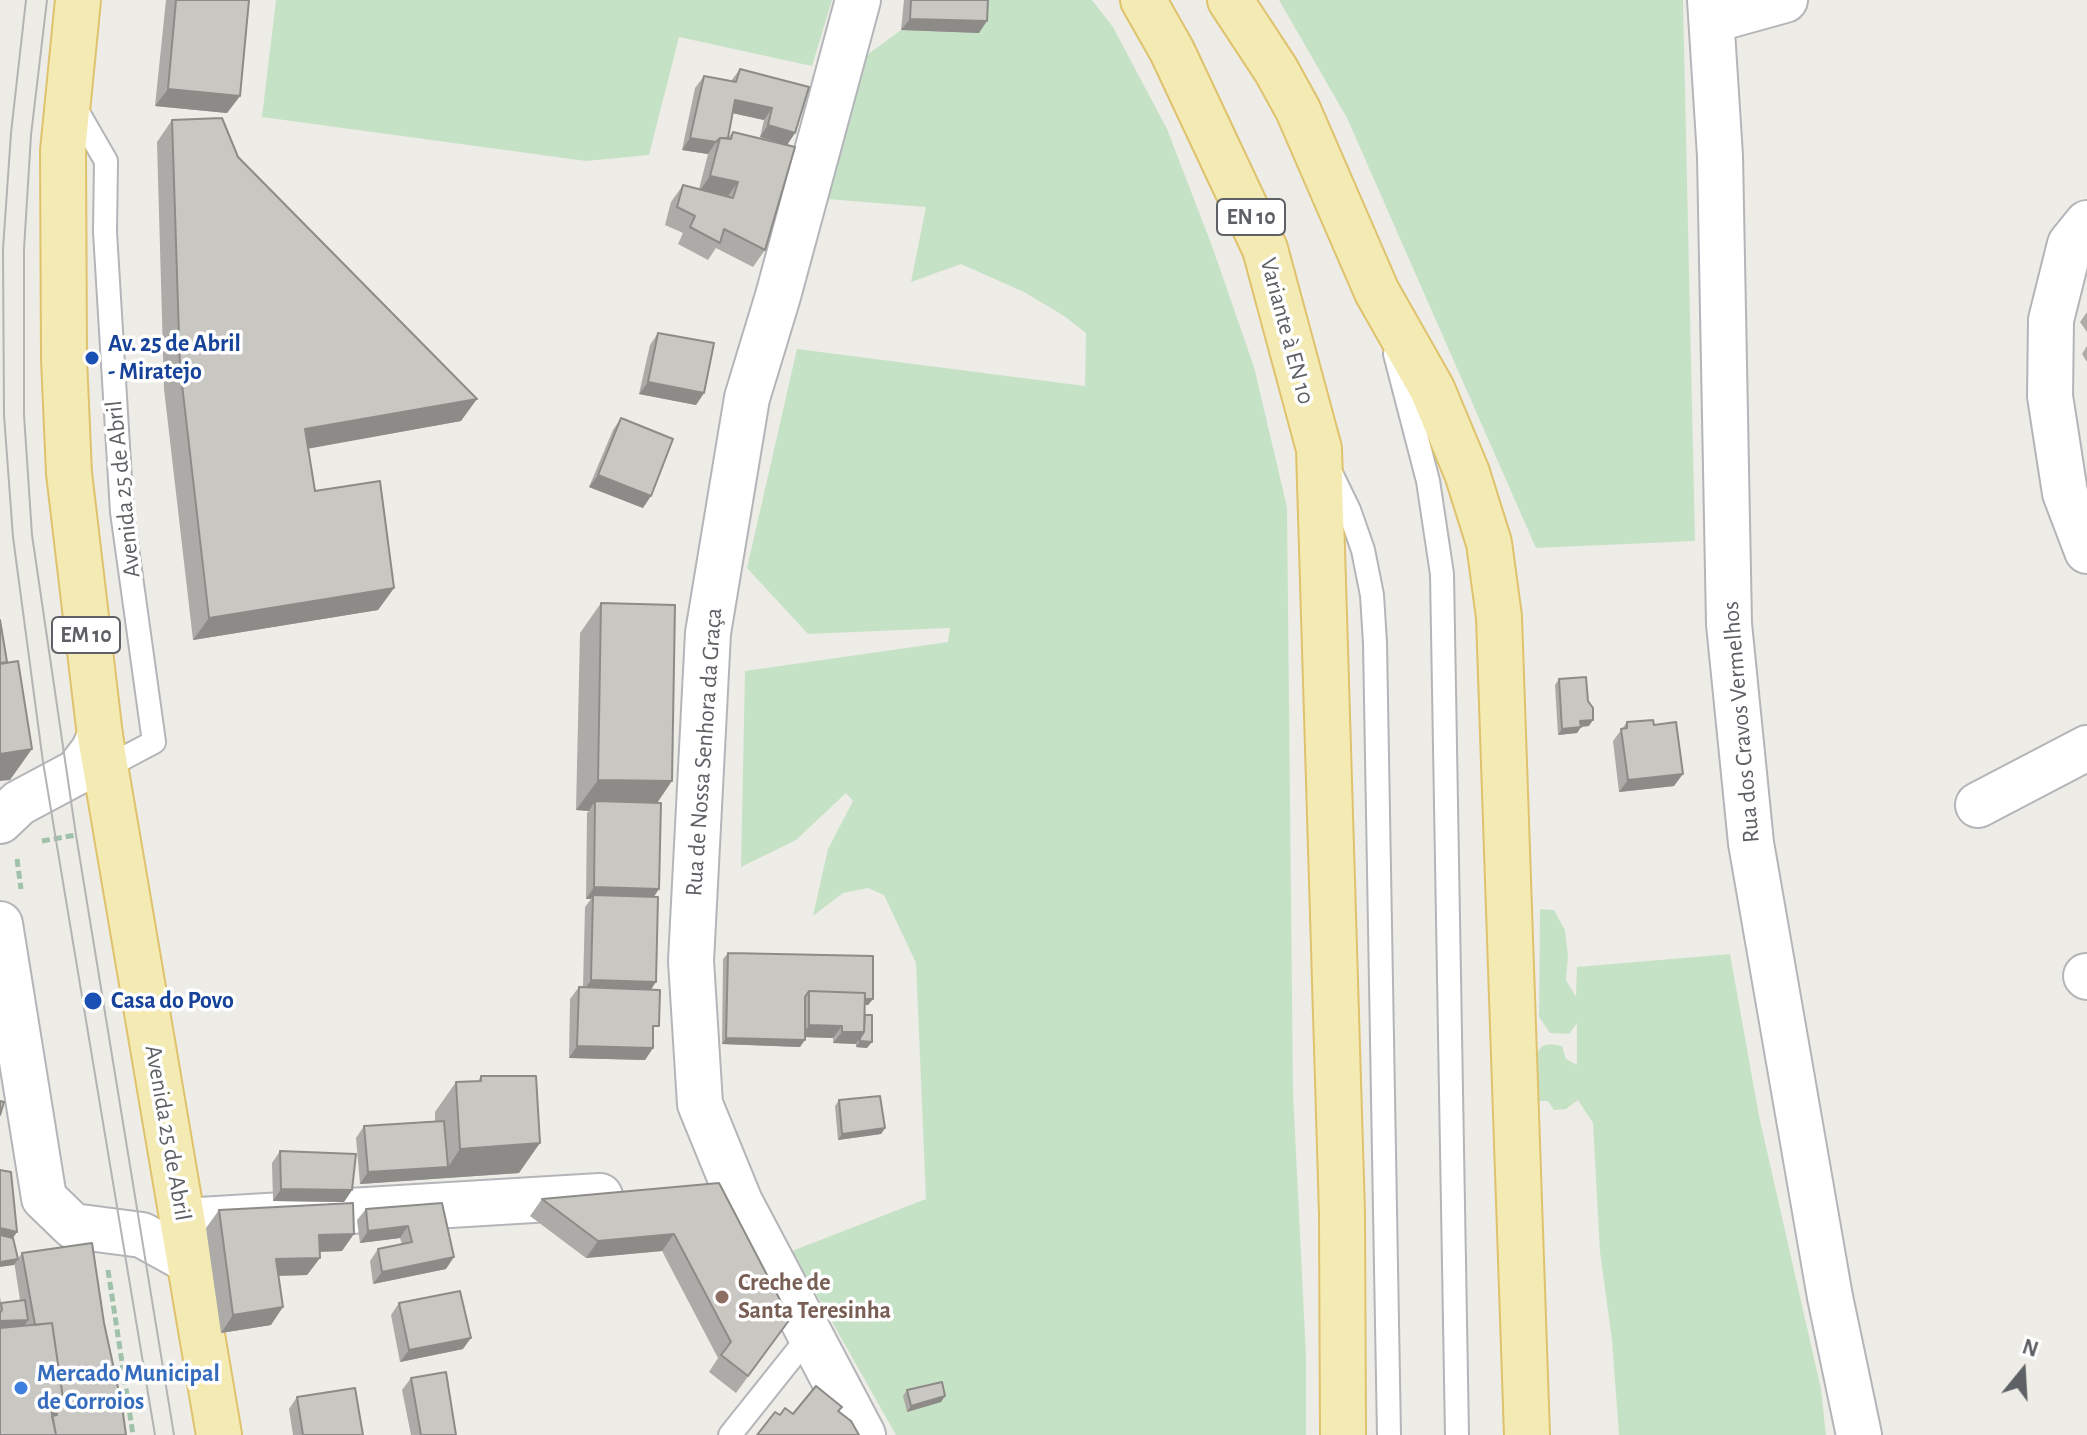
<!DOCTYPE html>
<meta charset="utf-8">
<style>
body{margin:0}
#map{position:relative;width:2087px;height:1435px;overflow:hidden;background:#eeece6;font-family:"Alegreya Sans",sans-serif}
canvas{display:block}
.north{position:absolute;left:1983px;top:1331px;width:80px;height:80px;-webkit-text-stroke:6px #fff;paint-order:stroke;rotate:18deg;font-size:22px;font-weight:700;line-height:32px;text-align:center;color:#5d6064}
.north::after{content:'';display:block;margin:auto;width:28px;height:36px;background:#5d6064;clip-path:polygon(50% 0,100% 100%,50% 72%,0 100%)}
</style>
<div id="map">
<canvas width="2087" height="1435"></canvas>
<div class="north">N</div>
</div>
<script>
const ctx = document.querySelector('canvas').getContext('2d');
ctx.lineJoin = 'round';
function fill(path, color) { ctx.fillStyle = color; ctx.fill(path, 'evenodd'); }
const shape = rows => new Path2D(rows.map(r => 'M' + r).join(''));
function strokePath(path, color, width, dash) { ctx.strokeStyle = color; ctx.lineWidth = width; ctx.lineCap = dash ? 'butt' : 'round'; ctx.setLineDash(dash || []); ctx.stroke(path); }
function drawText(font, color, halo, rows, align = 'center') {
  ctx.font = font + ' "Alegreya Sans",sans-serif'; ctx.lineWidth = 7; ctx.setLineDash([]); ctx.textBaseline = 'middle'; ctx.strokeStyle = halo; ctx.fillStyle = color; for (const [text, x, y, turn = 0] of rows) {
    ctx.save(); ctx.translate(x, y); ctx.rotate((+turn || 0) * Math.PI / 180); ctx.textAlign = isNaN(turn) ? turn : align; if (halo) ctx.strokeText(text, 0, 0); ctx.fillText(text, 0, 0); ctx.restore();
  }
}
const green = shape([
 [276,0,832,0,812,66,679,37,649,155,586,161,262,117],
 [980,0,1092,0,1113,27,1167,129,1212,246,1254,367,1287,507,1293,1092,1306,1356,1306,1435,896,1435,792,1251,926,1199,916,963,884,895,868,888,843,893,813,916,828,849,853,801,846,793,796,840,741,867,745,671,948,642,950,628,808,634,747,568,797,349,1085,386,1086,333,1064,316,1024,292,961,264,911,282,926,207,827,199,867,55,901,30,979,33],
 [1279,0,1683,0,1695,541,1536,548,1347,118],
 [1540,909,1554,910,1565,930,1568,957,1566,980,1576,997,1577,967,1730,954,1759,1116,1821,1389,1826,1435,1619,1435,1612,1340,1600,1252,1593,1123,1578,1100,1566,1109,1554,1110,1548,1101,1539,1101,1537,1053,1542,1046,1550,1044,1562,1046,1566,1059,1577,1065,1577,1023,1569,1034,1550,1033,1539,1017]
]);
const path = shape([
 [42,841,76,835],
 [17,859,21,889],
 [108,1270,133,1435]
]);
const lane = shape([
 [72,102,106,161,105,232,122,512,154,742,105,768],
 [1395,354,1428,481,1442,574,1457,1435],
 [1330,471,1349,510,1363,550,1372,595,1375,643,1389,1435],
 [730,1435,809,1336]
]);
const street = shape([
 [858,0,778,296,747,398,708,633,691,961,700,1104,740,1202,863,1435],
 [1710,0,1720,156,1729,624,1751,843,1830,1297,1859,1435],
 [1713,20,1785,0],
 [2087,223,2070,244,2051,320,2050,396,2065,493,2087,551],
 [1978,805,2087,748],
 [0,821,19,803,77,772,93,751,100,736],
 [0,924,44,1198,73,1226,142,1235,191,1262],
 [2086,976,2087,977],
 [183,1221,600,1196]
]);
const primary = shape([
 [78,0,63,151,64,359,69,473,100,736,219,1435],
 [1143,0,1172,51,1265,249,1319,449,1342,1214,1343,1435],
 [1230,0,1276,70,1298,110,1377,292,1432,389,1467,473,1489,543,1499,617,1527,1435]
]);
const tram = shape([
 [26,0,11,133,3,249,4,415,13,537,43,762,155,1435],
 [47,0,31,135,24,249,24,415,32,535,76,835,174,1435]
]);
const wall = shape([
 [166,0,249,0,240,96,227,113,155,106],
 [904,0,988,0,979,33,901,30],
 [740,69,795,133,787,145,760,137,764,120,733,113,728,138,733,132,765,250,753,267,716,248,708,260,678,244,683,233,665,225,671,202,683,185,699,189,708,154,682,150,695,88,704,76,731,81],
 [172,120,238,157,461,421,308,448,315,491,394,588,378,610,193,640,164,389,157,142],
 [2087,312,2087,332,2080,322],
 [658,333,704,393,696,405,639,394,650,345],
 [2087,346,2087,362,2082,354],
 [621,418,643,508,589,487,613,430],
 [601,603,657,803,659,889,653,897,651,989,653,1048,645,1060,569,1058,570,999,579,987,583,987,585,907,591,899,586,899,587,813,589,811,576,810,580,633],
 [1559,679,1589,726,1581,727,1577,733,1558,735,1555,685],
 [1627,722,1674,786,1619,792,1613,741],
 [728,953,873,999,868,1005,865,1005,867,1048,856,1047,856,1044,833,1043,833,1038,805,1037,800,1047,722,1044,723,959],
 [481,1076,519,1173,360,1184,356,1138,364,1126,435,1121,435,1112,456,1082,478,1081],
 [839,1100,885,1128,881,1134,838,1140,835,1106],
 [280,1151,352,1190,344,1202,273,1201,272,1163],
 [0,1170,17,1232,13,1238,18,1259,22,1253,104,1323,9,1328,24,1326,0,1327,0,1296,1,1303,20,1300],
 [719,1183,790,1319,736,1393,709,1372,718,1358,662,1251,586,1258,530,1216,542,1199],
 [442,1203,446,1269,373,1284,370,1261,378,1249,402,1244,400,1238,360,1243,357,1220,366,1209],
 [219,1210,342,1251,320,1252,320,1258,307,1275,278,1276,271,1325,221,1333,206,1228],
 [399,1303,463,1349,400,1362,391,1315],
 [411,1378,456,1435,411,1435,402,1390],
 [907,1390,941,1402,907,1412,903,1396],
 [297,1397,363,1435,293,1435,289,1409]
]);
const shadedWall = shape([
 [910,19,987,21,979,33,901,30],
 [168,89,240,96,227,113,155,106],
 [735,100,772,108,764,120,727,112],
 [768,125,795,133,787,145,760,137],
 [690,138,716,142,708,154,682,150],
 [710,176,738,182,726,199,698,193],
 [648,382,704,393,696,405,639,394],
 [477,399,461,421,290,452,305,429],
 [598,475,651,496,643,508,589,487],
 [394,588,378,610,193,640,209,618],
 [1593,720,1589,726,1576,727,1580,721],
 [1581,727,1577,733,1558,735,1562,729],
 [32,749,10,780,0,781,0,754],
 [1683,774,1674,786,1619,792,1628,780],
 [598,780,672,781,651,812,595,801,589,811,576,810],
 [594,887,659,889,651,901,593,895,591,899,586,899],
 [591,980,656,982,648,994,583,992],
 [809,997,873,999,868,1005,809,1003],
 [809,1025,842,1026,833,1038,801,1037],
 [842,1032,864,1032,856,1044,833,1043],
 [726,1038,805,1040,800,1047,722,1044],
 [860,1041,872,1042,867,1048,856,1047],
 [577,1046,653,1048,645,1060,569,1058],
 [885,1128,881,1134,838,1140,842,1134],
 [540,1143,519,1173,360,1184,368,1172,448,1167,460,1149],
 [281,1189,352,1190,344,1202,273,1201],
 [408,1226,400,1238,360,1243,368,1231],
 [0,1228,17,1232,8,1244,0,1242],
 [354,1234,342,1251,307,1252,319,1235],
 [674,1234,662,1251,586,1258,598,1241],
 [454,1257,446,1269,373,1284,382,1272],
 [320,1258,307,1275,264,1276,276,1259],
 [18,1259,14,1265,0,1267,0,1262],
 [283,1307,271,1325,221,1333,233,1315],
 [28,1320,24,1326,0,1327,0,1321],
 [471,1338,463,1349,400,1362,409,1350],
 [945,1396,941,1402,907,1412,911,1406],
 [64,1405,49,1427,51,1408]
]);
const building = shape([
 [176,0,249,0,240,96,168,89,176,0],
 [911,0,988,0,987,21,910,19,911,0],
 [740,69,809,87,795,133,768,125,772,108,735,100,728,138,720,138,716,142,690,138,704,76,736,82,740,69],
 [222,118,238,157,477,399,305,429,315,491,380,481,394,588,209,618,180,367,172,120,222,118],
 [733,132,795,147,765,250,724,229,720,243,690,227,695,216,677,207,683,185,733,198,738,182,710,176,720,138,731,139,733,132],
 [658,333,714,343,704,393,648,382,658,333],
 [621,418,673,439,651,496,598,475,621,418],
 [601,603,675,605,672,781,598,780,601,603],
 [0,620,7,662,0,663,0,620],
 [18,661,32,749,0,754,0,664,18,661],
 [1586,677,1588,701,1593,708,1593,720,1580,721,1581,727,1562,729,1559,679,1586,677],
 [1653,720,1654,725,1676,722,1683,774,1628,780,1621,729,1627,728,1627,722,1653,720],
 [595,801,661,803,659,889,594,887,595,801],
 [593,895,658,897,656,982,591,980,593,895],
 [728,953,873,956,873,999,865,999,865,993,809,991,805,997,805,1040,726,1038,728,953],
 [579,987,660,990,659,1026,653,1026,653,1048,577,1046,579,987],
 [809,991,865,993,864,1032,842,1032,842,1026,809,1025,809,991],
 [865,1015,872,1015,872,1042,860,1041,860,1038,864,1032,865,1015],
 [481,1076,536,1076,540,1143,460,1149,456,1082,481,1081,481,1076],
 [880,1096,885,1128,842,1134,839,1100,880,1096],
 [0,1101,4,1102,0,1115,0,1101],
 [444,1121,448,1167,368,1172,364,1126,444,1121],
 [280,1151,356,1154,352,1190,281,1189,280,1151],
 [0,1170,11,1172,17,1232,0,1228,0,1170],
 [719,1183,790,1319,748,1376,721,1355,731,1342,674,1234,598,1241,542,1199,719,1183],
 [353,1203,354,1234,319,1235,320,1258,276,1259,283,1307,233,1315,219,1210,353,1203],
 [442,1203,454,1257,382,1272,378,1249,412,1242,408,1226,368,1231,366,1209,442,1203],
 [0,1235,13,1238,18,1259,0,1262,0,1235],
 [92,1243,104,1323,122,1406,126,1435,56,1435,52,1416,57,1415,56,1407,64,1405,52,1323,35,1325,22,1253,92,1243],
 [460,1291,471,1338,409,1350,399,1303,460,1291],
 [25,1300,28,1320,0,1321,0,1313,2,1310,1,1303,25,1300],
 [52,1323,64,1405,51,1408,56,1435,0,1435,0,1328,52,1323],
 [446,1372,456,1435,421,1435,411,1378,446,1372],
 [942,1382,945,1396,911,1406,907,1390,942,1382],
 [816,1386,842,1407,838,1411,851,1421,859,1435,757,1435,775,1412,780,1415,785,1408,793,1414,816,1386],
 [355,1388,363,1435,303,1435,297,1397,355,1388]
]);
const markers = [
 [92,358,8,"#1a4fb4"],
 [93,1001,10,"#1a4fb4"],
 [722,1297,8,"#8d6e63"],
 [21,1388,8,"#3f7fe0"]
];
const shields = [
 [1251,217,68],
 [86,635,68]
];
const shieldNames = [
 ["EN 10",1251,217],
 ["EM 10",86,635]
];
const streetNames = [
 ["Variante à EN 10",1287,331,75],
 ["Avenida 25 de Abril",123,489,-96],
 ["Rua dos Cravos Vermelhos",1741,722,-95],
 ["Rua de Nossa Senhora da Graça",704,752,-86],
 ["Avenida 25 de Abril",168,1133,80]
];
const transitNames = [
 ["Av. 25 de Abril",108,344],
 ["- Miratejo",108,372],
 ["Casa do Povo",111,1001]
];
const educationNames = [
 ["Creche de",738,1283],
 ["Santa Teresinha",738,1311]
];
const shopNames = [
 ["Mercado Municipal",37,1374],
 ["de Corroios",37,1402]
];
fill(green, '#c6e2c6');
strokePath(lane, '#b3b5b9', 26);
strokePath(street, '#b3b5b9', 48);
strokePath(primary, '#dfc26d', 48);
strokePath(path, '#a0c2ab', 5, [8, 4]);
strokePath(lane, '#fff', 22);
strokePath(street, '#fff', 44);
strokePath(primary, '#f4ebb4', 44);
strokePath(tram, '#b3b4b4', 2);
fill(wall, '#adaba7');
fill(shadedWall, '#8d8b88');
fill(building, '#c9c7c2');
strokePath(building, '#8d8b88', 2);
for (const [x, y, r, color] of markers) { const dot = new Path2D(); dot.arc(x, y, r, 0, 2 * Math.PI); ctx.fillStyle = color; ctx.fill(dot); strokePath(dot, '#fff', 3); }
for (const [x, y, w] of shields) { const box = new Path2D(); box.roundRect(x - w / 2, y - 18, w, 36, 6); ctx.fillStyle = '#fff'; ctx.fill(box); strokePath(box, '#5d6064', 2); }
drawText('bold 22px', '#5d6064', null, shieldNames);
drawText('24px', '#5d6064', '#fff', streetNames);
drawText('bold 24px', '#164399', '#fff', transitNames, 'left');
drawText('bold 24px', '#785e54', '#fff', educationNames, 'left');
drawText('bold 24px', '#366cbe', '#fff', shopNames, 'left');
</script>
